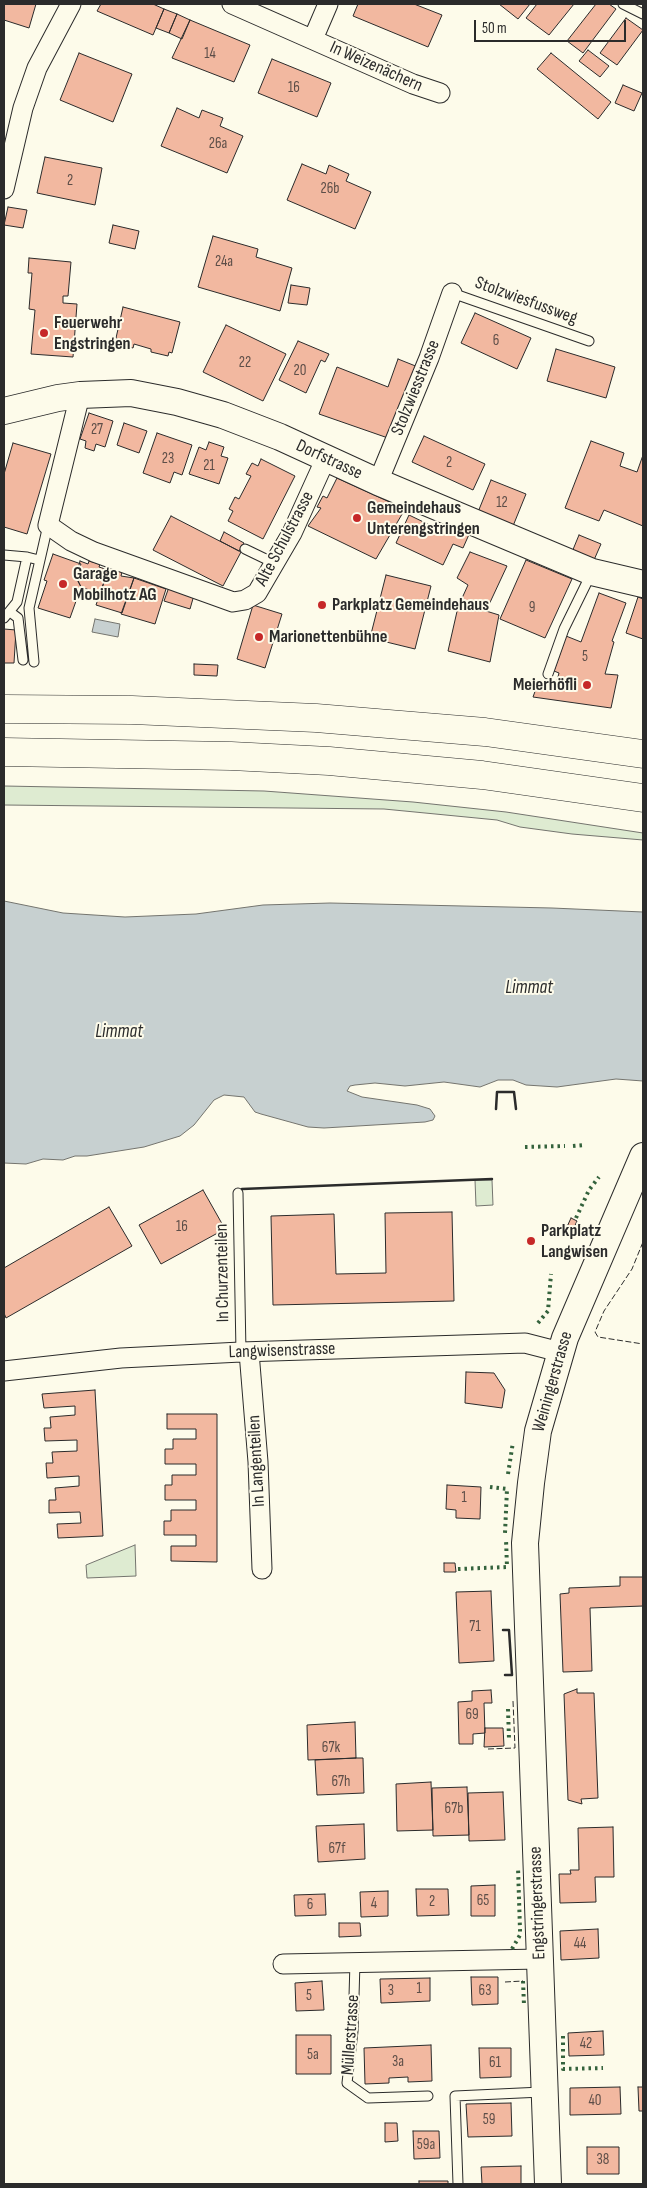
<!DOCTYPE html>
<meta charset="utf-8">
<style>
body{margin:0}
#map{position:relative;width:647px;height:2188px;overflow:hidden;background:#fdfbea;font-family:"Sofia Sans Condensed",sans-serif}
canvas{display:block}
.frame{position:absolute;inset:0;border:5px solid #2b2b2b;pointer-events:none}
.scale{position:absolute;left:474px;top:20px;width:152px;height:22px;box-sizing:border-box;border:2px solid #2b2b2b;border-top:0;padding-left:6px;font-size:15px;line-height:18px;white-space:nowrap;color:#2b2b2b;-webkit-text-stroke:4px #fdfbea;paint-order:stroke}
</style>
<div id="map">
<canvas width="647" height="2188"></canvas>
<div class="frame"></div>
<div class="scale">50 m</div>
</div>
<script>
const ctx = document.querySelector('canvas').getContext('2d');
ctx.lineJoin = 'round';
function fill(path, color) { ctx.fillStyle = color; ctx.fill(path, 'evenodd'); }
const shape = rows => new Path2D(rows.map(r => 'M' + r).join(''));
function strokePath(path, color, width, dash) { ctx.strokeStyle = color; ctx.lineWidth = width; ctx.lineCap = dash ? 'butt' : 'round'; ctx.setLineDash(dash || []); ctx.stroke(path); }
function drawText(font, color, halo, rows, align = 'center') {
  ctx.font = font + ' "Sofia Sans Condensed",sans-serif'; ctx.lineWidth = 4; ctx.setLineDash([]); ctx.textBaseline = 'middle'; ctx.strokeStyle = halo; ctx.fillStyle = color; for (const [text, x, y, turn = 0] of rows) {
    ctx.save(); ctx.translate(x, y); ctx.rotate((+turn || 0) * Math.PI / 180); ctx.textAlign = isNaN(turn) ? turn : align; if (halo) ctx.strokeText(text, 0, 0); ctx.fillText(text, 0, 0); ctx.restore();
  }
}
const green = shape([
 [4,786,264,791,413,802,506,812,643,833,643,840,572,834,520,827,497,820,384,809,4,805,4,786],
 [475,1180,492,1180,493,1205,476,1206,475,1180],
 [135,1545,136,1576,87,1578,86,1565,135,1545]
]);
const water = shape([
 [95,619,120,624,118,637,92,632,95,619],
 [4,901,63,913,125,917,196,914,263,905,330,903,552,908,643,912,643,1081,616,1079,557,1087,526,1085,513,1080,498,1080,480,1087,444,1082,405,1086,375,1083,355,1085,350,1086,347,1091,362,1097,417,1105,430,1109,435,1116,433,1120,425,1122,324,1128,308,1127,261,1114,255,1112,244,1097,224,1095,214,1100,194,1125,180,1136,144,1147,87,1156,75,1156,63,1160,43,1159,26,1164,4,1163,4,901]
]);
const building = shape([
 [4,4,36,4,29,28,4,20,4,4],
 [101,4,153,4,164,9,153,35,97,11,101,4],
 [358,4,414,4,442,15,428,47,353,16,358,4],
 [499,4,530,4,518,19,499,4],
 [537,4,574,4,549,35,526,18,537,4],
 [596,4,609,4,616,9,583,53,567,41,596,4],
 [164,9,177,14,169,33,156,28,164,9],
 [177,14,190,20,182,39,169,33,177,14],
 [626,18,643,30,617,65,600,53,626,18],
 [190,20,250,45,234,82,172,58,190,20],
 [588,50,609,66,600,77,579,61,588,50],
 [79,53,132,74,113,122,60,100,79,53],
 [551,53,611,102,598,119,537,69,551,53],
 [272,59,331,83,317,117,258,93,272,59],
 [623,85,642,93,634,111,615,103,623,85],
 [177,108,199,118,202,110,223,118,220,126,243,136,227,173,161,146,177,108],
 [45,157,102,168,95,205,37,193,45,157],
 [302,164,326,174,329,165,349,174,346,181,371,192,355,229,287,200,302,164],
 [8,207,27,210,23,228,4,225,8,207],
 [113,225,139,231,135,249,109,243,113,225],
 [213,236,258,249,256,257,292,268,280,311,198,287,213,236],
 [29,258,71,262,68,296,63,296,63,303,77,304,73,357,31,354,35,310,29,309,32,273,28,273,29,258],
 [291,285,310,288,307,305,288,303,291,285],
 [123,307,180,322,172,353,169,352,168,356,151,352,151,349,134,344,133,348,117,344,118,339,116,338,123,307],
 [475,313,531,338,517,369,461,343,475,313],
 [226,325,286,354,263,401,203,372,226,325],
 [298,341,329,354,325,362,321,360,306,393,279,380,298,341],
 [556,349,615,367,606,398,547,381,556,349],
 [398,359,418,367,388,438,319,414,337,367,388,387,398,359],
 [89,413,113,421,105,447,96,444,94,451,85,448,86,441,80,439,89,413],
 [124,423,147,431,139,453,117,445,124,423],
 [157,433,192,445,182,475,174,472,170,483,143,473,157,433],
 [424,436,485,464,473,490,412,462,424,436],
 [591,441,624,453,620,466,637,472,643,455,643,526,604,510,599,521,565,508,591,441],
 [209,442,224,447,221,456,228,458,219,484,189,474,199,447,206,450,209,442],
 [13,443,51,454,27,534,4,527,4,474,13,443],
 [261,459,295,476,263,539,228,521,233,511,229,509,235,497,239,499,251,476,246,474,252,463,258,466,261,459],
 [337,478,405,509,376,559,308,526,321,508,317,507,323,496,327,498,337,478],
 [491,480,526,494,513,526,478,512,491,480],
 [409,515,438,529,443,517,471,530,463,548,453,544,443,565,396,543,409,515],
 [171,516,241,552,223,586,153,550,171,516],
 [224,532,244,543,239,551,220,541,224,532],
 [579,535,601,544,594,560,572,552,579,535],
 [470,552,507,566,486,611,499,615,490,662,448,651,458,607,468,585,457,578,470,552],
 [53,554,81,564,76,577,81,587,70,618,38,608,47,581,44,580,53,554],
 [526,560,572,579,545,638,500,619,526,560],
 [80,561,88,564,89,561,100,564,99,567,108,570,100,594,81,587,76,577,80,561],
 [109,568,122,572,121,576,134,578,122,613,96,605,109,568],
 [386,575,431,586,415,649,370,638,386,575],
 [134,578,166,589,155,624,121,614,134,578],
 [169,587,194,595,190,609,164,601,169,587],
 [599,593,626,603,612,641,614,642,605,674,618,675,611,708,533,697,537,686,555,688,559,673,554,671,566,636,581,642,599,593],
 [638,597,643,599,643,639,626,633,638,597],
 [253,605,282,614,265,668,237,659,253,605],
 [4,629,16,630,14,663,4,663,4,629],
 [194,664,218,665,217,676,194,675,194,664],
 [203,1190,225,1229,161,1264,139,1225,203,1190],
 [109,1207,132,1246,6,1318,4,1313,4,1268,109,1207],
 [452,1212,454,1301,273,1305,271,1216,334,1214,336,1274,386,1273,385,1213,452,1212],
 [571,1218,577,1221,572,1232,566,1229,571,1218],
 [466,1372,494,1373,505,1390,502,1408,465,1403,466,1372],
 [95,1390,103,1536,58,1538,57,1524,81,1523,80,1512,49,1513,49,1500,56,1500,55,1488,79,1486,79,1476,47,1478,46,1463,53,1463,52,1452,77,1451,77,1440,45,1441,44,1428,51,1428,50,1417,75,1415,75,1406,44,1408,42,1394,95,1390],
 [167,1414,217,1414,217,1562,171,1561,171,1546,196,1546,196,1535,164,1535,164,1521,171,1521,171,1510,196,1510,196,1500,165,1500,165,1485,172,1485,172,1475,196,1475,196,1464,165,1464,165,1449,173,1449,173,1439,196,1439,196,1429,167,1429,167,1414],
 [447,1485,481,1487,480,1519,456,1518,456,1510,446,1509,447,1485],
 [444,1563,455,1563,456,1572,444,1572,444,1563],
 [620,1577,643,1577,643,1606,590,1608,592,1671,563,1672,560,1594,569,1593,569,1588,620,1586,620,1577],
 [491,1591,494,1661,459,1663,456,1592,491,1591],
 [577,1689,577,1693,594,1693,598,1798,581,1799,582,1804,568,1800,564,1694,577,1689],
 [491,1690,492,1703,484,1703,485,1733,473,1734,473,1744,459,1744,458,1702,472,1701,472,1691,491,1690],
 [355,1722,356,1758,308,1760,307,1725,355,1722],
 [485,1728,503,1728,504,1746,484,1747,485,1728],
 [356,1758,363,1758,364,1793,317,1795,315,1760,356,1758],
 [431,1782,433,1830,397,1831,396,1784,431,1782],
 [467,1787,469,1835,433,1836,432,1788,467,1787],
 [503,1792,505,1840,469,1841,468,1793,503,1792],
 [364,1824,365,1859,318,1862,316,1826,364,1824],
 [613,1827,614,1877,595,1877,596,1902,560,1903,559,1874,571,1874,570,1870,579,1870,578,1828,613,1827],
 [495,1885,495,1916,471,1916,471,1886,495,1885],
 [416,1889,448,1889,449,1915,417,1916,416,1889],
 [388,1891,388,1916,361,1917,360,1892,388,1891],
 [325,1894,326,1915,295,1916,294,1895,325,1894],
 [339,1923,360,1923,361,1936,339,1937,339,1923],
 [598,1929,599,1958,561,1960,560,1931,598,1929],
 [471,1977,498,1977,498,2004,472,2005,471,1977],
 [430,1978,430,2001,381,2003,380,1979,430,1978],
 [322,1981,324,2010,296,2011,295,1983,322,1981],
 [603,2031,604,2055,569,2056,568,2033,603,2031],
 [296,2035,331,2035,331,2074,296,2074,296,2035],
 [431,2045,432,2081,408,2082,408,2077,389,2078,389,2083,365,2084,364,2048,431,2045],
 [479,2048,511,2048,511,2077,480,2078,479,2048],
 [620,2087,621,2114,570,2115,570,2088,620,2087],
 [638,2087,643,2087,643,2111,639,2111,638,2087],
 [511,2103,512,2136,468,2137,466,2104,511,2103],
 [385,2123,397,2123,398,2141,385,2142,385,2123],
 [413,2131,439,2131,440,2158,414,2159,413,2131],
 [587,2147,619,2147,619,2174,587,2174,587,2147],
 [521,2166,521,2184,482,2184,481,2167,521,2166],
 [419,2181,448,2181,448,2184,419,2184,419,2181]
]);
const lane = shape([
 [623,4,643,14],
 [452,293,589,341],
 [245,549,274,563],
 [4,555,27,557],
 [10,612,18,618,23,660],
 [4,618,17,602,27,557,39,560],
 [34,662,29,608,48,525],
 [548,674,564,629,591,574],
 [238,1193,241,1352],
 [355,1962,353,2031,347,2083,368,2098,428,2096],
 [458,2184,455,2096,542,2092]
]);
const street = shape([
 [232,4,413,84,440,93],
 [313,39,328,4],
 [4,189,23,108,37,68,71,4],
 [80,395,48,525,71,541,94,552,233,602,245,600,257,593,292,533,326,458],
 [378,482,429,358,452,293],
 [249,1352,258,1462,262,1569],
 [4,1371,121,1358,241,1352,525,1343,560,1352],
 [283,1964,540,1959]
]);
const secondary = shape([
 [4,411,58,398,80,395,131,393,177,402,223,415,280,437,378,482,592,572,643,584],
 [548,2184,525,1543,531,1483,538,1431,565,1338,643,1156]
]);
const highway = shape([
 [4,709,132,710,316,718,485,732,643,754],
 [4,752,231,756,329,761,482,775,643,798]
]);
const hedge = shape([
 [573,1146,584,1145],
 [525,1147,565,1146],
 [576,1218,589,1190,599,1177],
 [538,1323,548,1311,551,1274],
 [508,1474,513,1442],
 [490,1487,507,1489,505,1533],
 [458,1569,507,1567,506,1539],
 [508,1709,509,1739],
 [512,1949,520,1935,520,1930,518,1867],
 [523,1981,524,2005],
 [563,2036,563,2069,603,2068]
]);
const fence = shape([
 [643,1242,632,1269,604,1311,595,1332,598,1337,643,1344],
 [488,1749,515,1748,513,1701],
 [505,1982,523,1981]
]);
const wall = shape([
 [496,1109,497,1092,514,1092,516,1109],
 [242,1189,492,1179],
 [503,1630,509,1630,512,1675,505,1675]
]);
const markers = [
 [44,333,5,"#c62828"],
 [357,518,5,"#c62828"],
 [63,584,5,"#c62828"],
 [322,605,5,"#c62828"],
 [259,637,5,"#c62828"],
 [587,685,5,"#c62828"],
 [531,1241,5,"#c62828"]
];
const numberNames = [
 ["14",210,54],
 ["16",294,88],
 ["26a",218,144],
 ["2",70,181],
 ["26b",330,189],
 ["24a",224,262],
 ["6",496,341],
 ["22",245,363],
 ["20",300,371],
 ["27",97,430],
 ["23",168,459],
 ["2",449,463],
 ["21",209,466],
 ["12",502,503],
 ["9",532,608],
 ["5",585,657],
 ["16",182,1227],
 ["1",464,1498],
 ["71",475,1627],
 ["69",472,1715],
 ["67k",331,1748],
 ["67h",341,1782],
 ["67b",454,1809],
 ["67f",337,1849],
 ["65",483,1901],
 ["2",432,1902],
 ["4",374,1904],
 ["6",310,1905],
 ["44",580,1944],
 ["1",419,1989],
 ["3",391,1991],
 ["63",485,1991],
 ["5",309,1996],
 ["42",586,2044],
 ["5a",313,2055],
 ["3a",398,2062],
 ["61",495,2063],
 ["40",595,2101],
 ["59",489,2120],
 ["59a",426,2145],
 ["38",603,2160]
];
const streetNames = [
 ["In Weizenächern",376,67,24],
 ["Stolzwiesfussweg",526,301,20],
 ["Stolzwiesstrasse",416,388,-68],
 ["Dorfstrasse",329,460,25],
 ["Alte Schulstrasse",285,539,-62],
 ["In Churzenteilen",223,1273,-91],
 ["Langwisenstrasse",282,1351,-2],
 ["Weiningerstrasse",553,1382,-74],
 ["In Langenteilen",257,1461,-93],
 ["Engstringerstrasse",538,1903,-92],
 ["Müllerstrasse",351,2035,-86]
];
const poiNames = [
 ["Feuerwehr",54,323],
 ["Engstringen",54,344],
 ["Gemeindehaus",367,508],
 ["Unterengstringen",367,529],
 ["Garage",73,574],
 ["Mobilhotz AG",73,595],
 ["Parkplatz Gemeindehaus",332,605],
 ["Marionettenbühne",269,637],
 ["Meierhöfli",577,685,"right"],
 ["Parkplatz",541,1231],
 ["Langwisen",541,1252]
];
const waterNames = [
 ["Limmat",529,988],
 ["Limmat",119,1032]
];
fill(green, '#deebd1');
strokePath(green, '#74746e', 1);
fill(water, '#c7d0d0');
strokePath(water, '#74746e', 1);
fill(building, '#f2b8a0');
strokePath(building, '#2b2b2b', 1);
strokePath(lane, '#2b2b2b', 11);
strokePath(street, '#2b2b2b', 21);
strokePath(secondary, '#2b2b2b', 28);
strokePath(highway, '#2b2b2b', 29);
strokePath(lane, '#fdfbea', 9);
strokePath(street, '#fdfbea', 19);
strokePath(secondary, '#fdfbea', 26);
strokePath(highway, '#fdfbea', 28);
strokePath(hedge, '#34623c', 4, [2.5, 4]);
strokePath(fence, '#2b2b2b', 1, [6, 2.5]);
strokePath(wall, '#2b2b2b', 2.5);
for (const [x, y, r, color] of markers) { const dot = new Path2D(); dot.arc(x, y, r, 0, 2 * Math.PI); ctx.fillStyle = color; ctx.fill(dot); strokePath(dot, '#fdfbea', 2); }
drawText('15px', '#5d4e48', null, numberNames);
drawText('18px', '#2b2b2b', '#fdfbea', streetNames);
drawText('bold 18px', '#2b2b2b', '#fdfbea', poiNames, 'left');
drawText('italic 19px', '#2b2b2b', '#fdfbea', waterNames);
</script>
